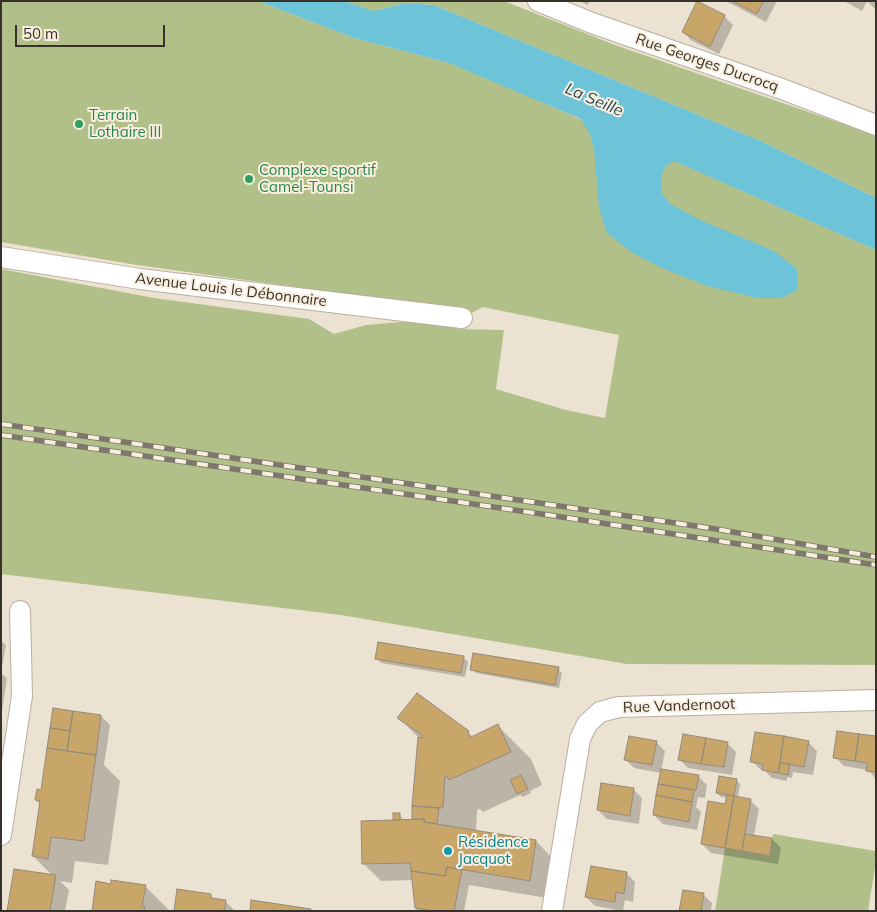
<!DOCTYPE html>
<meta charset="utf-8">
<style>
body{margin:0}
#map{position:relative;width:877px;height:912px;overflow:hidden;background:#ece2d1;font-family:Mulish,sans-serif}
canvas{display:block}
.frame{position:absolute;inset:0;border:2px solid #36322b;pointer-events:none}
.scale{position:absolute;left:15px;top:25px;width:150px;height:22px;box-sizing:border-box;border:2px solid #36322b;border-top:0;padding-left:6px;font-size:15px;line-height:18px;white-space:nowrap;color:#36322b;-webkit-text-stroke:4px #faefde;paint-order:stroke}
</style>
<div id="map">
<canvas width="877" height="912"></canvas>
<div class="frame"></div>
<div class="scale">50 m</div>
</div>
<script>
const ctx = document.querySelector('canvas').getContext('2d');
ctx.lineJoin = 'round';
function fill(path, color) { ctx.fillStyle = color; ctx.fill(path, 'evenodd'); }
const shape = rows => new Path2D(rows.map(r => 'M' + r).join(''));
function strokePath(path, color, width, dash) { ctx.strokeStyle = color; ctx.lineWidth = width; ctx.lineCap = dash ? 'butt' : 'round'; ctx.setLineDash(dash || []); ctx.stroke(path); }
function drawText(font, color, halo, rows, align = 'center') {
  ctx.font = font + ' Mulish,sans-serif'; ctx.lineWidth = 4; ctx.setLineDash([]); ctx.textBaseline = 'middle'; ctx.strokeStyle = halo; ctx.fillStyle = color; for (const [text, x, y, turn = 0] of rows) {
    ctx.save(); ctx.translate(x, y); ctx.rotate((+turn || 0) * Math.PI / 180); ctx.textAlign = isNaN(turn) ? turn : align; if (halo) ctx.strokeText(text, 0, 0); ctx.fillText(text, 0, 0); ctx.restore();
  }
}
const green = shape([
 [1,1,258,1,354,38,449,63,512,89,876,250,876,665,627,664,341,615,1,574,1,269,154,298,309,319,334,334,366,325,459,317,456,329,504,330,496,389,566,410,605,418,619,335,483,307,462,318,463,310,137,265,1,242],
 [345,1,504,1,615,45,846,125,876,136,876,198,761,141,434,5,406,3,373,11],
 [773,834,876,851,876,861,868,911,715,911,725,848,769,856]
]);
const water = shape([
 [258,1,345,1,373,11,406,3,434,5,761,141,876,198,876,250,674,161,665,167,661,177,661,192,669,203,698,219,774,251,797,269,797,290,781,298,758,298,707,286,662,268,631,252,607,233,599,207,594,149,590,134,581,119,449,63,354,38]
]);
const shadow = shape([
 [579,1,590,1,588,5],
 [726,1,774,1,776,3,766,22],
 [844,1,876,1,876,10,867,1,862,11],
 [724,16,733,25,719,54,692,41,683,32],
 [1,641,6,645,1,673,7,678,1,718],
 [464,658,468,662,465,677,381,663,377,659],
 [472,669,558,669,562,673,559,688,476,673],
 [54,710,101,716,110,725,104,765,120,781,108,865,75,861,72,883,60,881,69,890,65,911,8,911,53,876,33,856,40,804,36,800,42,791],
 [398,717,468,732,473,737,498,726,531,759,542,785,530,791,531,793,523,797,520,795,483,812,480,809,477,810,476,832,536,841,553,859,547,898,469,885,464,911,416,911,414,880,381,881,364,864,399,814,404,821,413,821,413,806,419,738],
 [756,733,808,742,817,751,813,775,793,772,792,778,787,777,787,781,772,778,765,771,761,770,752,761],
 [876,738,876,779,868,770,844,766,835,757],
 [656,742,665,751,661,771,698,776,707,785,705,798,698,797,696,807,701,812,697,830,663,824,654,815,661,773,634,768,626,760],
 [728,744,736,752,732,775,688,768,679,759],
 [736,780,740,784,738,798,750,800,759,809,754,836,772,839,781,848,778,864,711,853,702,844,726,805,728,798,721,797,717,793],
 [633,789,642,798,639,824,607,819,598,810],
 [626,873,635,882,633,902,625,900,623,911,595,906,586,897],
 [112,885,145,886,170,911,93,911],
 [703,894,712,903,711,911,681,911],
 [211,896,215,900,225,901,235,911,175,911]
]);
const building = shape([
 [697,1,725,15,710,47,682,32,697,1],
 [732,1,764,1,757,14,732,1],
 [378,642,464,656,461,673,375,659,378,642],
 [473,653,559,667,555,685,470,670,473,653],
 [417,693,469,731,468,734,471,737,498,724,511,752,449,780,447,776,445,777,443,808,412,806,418,737,422,738,422,735,397,718,417,693],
 [53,708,73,711,70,731,50,728,53,708],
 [73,711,101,715,96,755,67,751,73,711],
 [50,728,70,731,67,751,47,748,50,728],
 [837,731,859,734,855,761,833,758,837,731],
 [755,732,784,736,778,773,762,770,763,764,750,762,755,732],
 [683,734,706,738,701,764,678,760,683,734],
 [859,734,876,736,876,772,866,771,867,763,855,761,859,734],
 [629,736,657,741,652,765,624,760,629,736],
 [784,736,809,741,804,767,780,763,784,736],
 [706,738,728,742,724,767,701,764,706,738],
 [47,748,96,755,84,841,51,837,48,859,32,856,40,801,35,800,37,789,41,790,47,748],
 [780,763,790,764,788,775,778,773,780,763],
 [661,769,699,775,696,790,658,784,661,769],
 [521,775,528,789,517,794,510,780,521,775],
 [719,776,737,779,734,796,716,793,719,776],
 [601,783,634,788,630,816,597,810,601,783],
 [658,784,694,790,692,802,656,795,658,784],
 [656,795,692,802,689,822,653,815,656,795],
 [727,795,734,796,725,848,701,844,708,801,725,804,727,795],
 [734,796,751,799,742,851,725,848,734,796],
 [412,806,439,808,437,824,424,822,424,819,412,819,412,806],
 [393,813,400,813,400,820,393,820,393,813],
 [424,819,424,822,536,840,530,881,447,867,445,876,411,871,410,863,362,864,361,821,424,819],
 [745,834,772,838,770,856,742,851,745,834],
 [591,866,627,872,624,894,616,892,615,902,585,897,591,866],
 [447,867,462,870,454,911,433,911,415,908,411,871,445,876,447,867],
 [14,869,56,875,50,911,7,911,14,869],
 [111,880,146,885,142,907,145,907,144,911,92,911,96,881,111,884,111,880],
 [177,889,211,894,211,898,226,900,224,911,174,911,177,889],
 [683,890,704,893,701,911,679,911,683,890],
 [251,900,311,909,311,911,250,911,251,900]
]);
const minor = shape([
 [538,1,592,23,782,89,876,125],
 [1,257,140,279,462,318],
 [1,835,22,696,20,611],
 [552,911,580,739,587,724,600,712,619,707,876,700]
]);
const rail = shape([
 [1,424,716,529,876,557],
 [1,435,562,517,876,565]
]);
const markers = [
 [79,124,5,"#2e9e5b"],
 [249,179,5,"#2e9e5b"],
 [448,851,5,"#0f9aa8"]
];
const streetNames = [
 ["Rue Georges Ducrocq",707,63,19],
 ["Avenue Louis le Débonnaire",231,290,7],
 ["Rue Vandernoot",679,706,-2]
];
const leisureNames = [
 ["Terrain",89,115],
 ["Lothaire III",89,132],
 ["Complexe sportif",259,170],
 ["Camel-Tounsi",259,187]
];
const cultureNames = [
 ["Résidence",458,842],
 ["Jacquot",458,859]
];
const waterNames = [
 ["La Seille",594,100,23]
];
fill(green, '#b1bf88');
fill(water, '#6dc3d7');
fill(shadow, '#0003');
fill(building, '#c8a66a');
strokePath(building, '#948a7b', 1);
strokePath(minor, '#b9af9f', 22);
strokePath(minor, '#fff', 20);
strokePath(rail, '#7e776d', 5.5);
strokePath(rail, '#faefde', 4, [11]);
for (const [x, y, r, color] of markers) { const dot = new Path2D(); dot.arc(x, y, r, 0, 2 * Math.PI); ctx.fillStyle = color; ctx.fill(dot); strokePath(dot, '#faefde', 2); }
drawText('15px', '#36322b', '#faefde', streetNames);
drawText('15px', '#27864d', '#faefde', leisureNames, 'left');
drawText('15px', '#0d838f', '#faefde', cultureNames, 'left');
drawText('italic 16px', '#224a53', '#faefde', waterNames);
</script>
